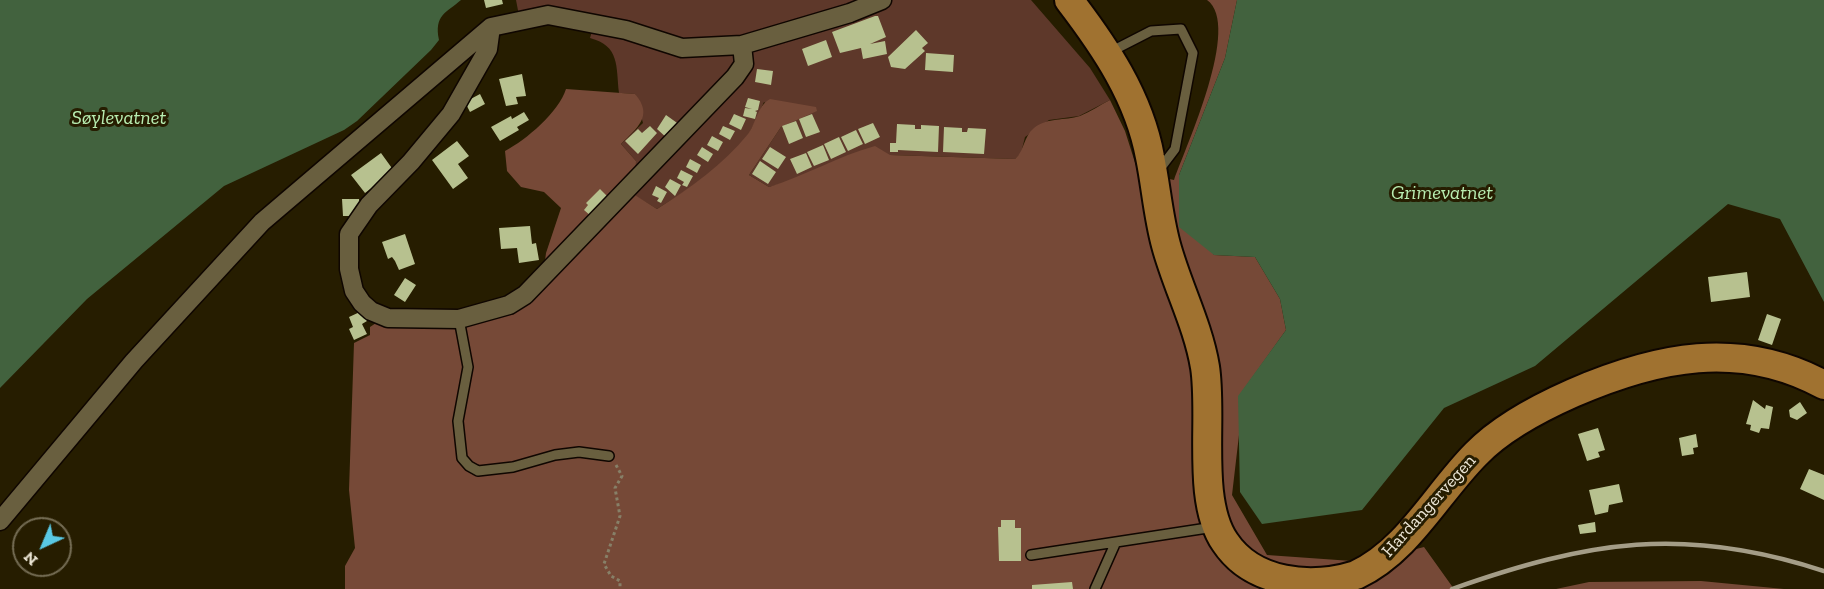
<!DOCTYPE html>
<html>
<head>
<meta charset="utf-8">
<style>
  body { margin:0 }
  #map { position:relative; width:1824px; height:589px; overflow:hidden; background:#261d00; font-family:"Zilla Slab",serif }
  canvas { display:block }
  .north { position:absolute; left:12px; top:517px; width:60px; height:60px; box-sizing:border-box; background:#261d00; border:2px solid #756d55; border-radius:50%; rotate:224deg; font-size:16px; font-weight:700; line-height:24px; text-align:center; color:#ece6d5 }
  .north::after { content:''; display:block; margin:auto; width:21px; height:27px; background:#59c8e4; clip-path:polygon(50% 0,100% 100%,50% 72%,0 100%) }
</style>
</head>
<body>
<div id="map">
<canvas width="1824" height="589"></canvas>
<div class="north">N</div>
</div>
<script>
const ctx = document.querySelector('canvas').getContext('2d');
ctx.lineJoin = 'round';
function fill(path, color) { ctx.fillStyle = color; ctx.fill(path, 'evenodd'); }
function trace(path, color, width, dash) { ctx.strokeStyle = color; ctx.lineWidth = width; ctx.lineCap = dash ? 'butt' : 'round'; ctx.setLineDash(dash || []); ctx.stroke(path); }
function label(font, color, halo, rows, align = 'center') {
  ctx.font = font + ' "Zilla Slab",serif'; ctx.lineWidth = 6; ctx.setLineDash([]); ctx.textBaseline = 'middle'; ctx.strokeStyle = halo; ctx.fillStyle = color; for (const [text, x, y, turn = 0] of rows) {
    ctx.save(); ctx.translate(x, y); ctx.rotate((+turn || 0) * Math.PI / 180); ctx.textAlign = isNaN(turn) ? turn : align; if (halo) ctx.strokeText(text, 0, 0); ctx.fillText(text, 0, 0); ctx.restore();
  }
}
fill(new Path2D(`
  M516,0h515l59,68 20,32 -31,16 -30,4 -24,17 -4,16 -6,6 -125,-4 -121,32 -20,-12 32,-48 8,-4 -25,-21c-5,10 -9,21 -14,30 -21,32 -61,57 -93,77l-23,-14 2,-34 -15,-17 22,-21 -8,-29 -16,-1c-3,-27 1,-47 -29,-55l3,-10 -44,-6 -28,4z`), '#5e382a');
fill(new Path2D(`
  M1207,0h30l-12,58 -46,117 35,80 41,2 25,42 6,31 -47,66v39l-7,60 35,60 99,7 58,-15 30,42h-1109v-23l10,-18 -6,-58 5,-147 16,-8v-8l9,-6 60,8 54,-11 49,-33 4,-32 15,-45 -17,-16 -23,-5 -14,-16 -2,-20c21,-11 54,-39 61,-62l69,5c19,22 2,34 -14,50l15,17 -1,34 22,14c33,-21 66,-44 91,-75 8,-10 9,-28 22,-35l46,8 1,4 -36,16 -32,48 20,12c36,-11 69,-31 106,-41l15,9 125,4c10,-9 8,-22 19,-31 14,-11 30,-7 46,-12 10,-4 20,-11 30,-16l15,31 13,41 36,8c12,-34 68,-155 33,-180z
  M1701,581l83,8h-228l33,-7z`), '#764937');
fill(new Path2D(`
  M0,0h461c-15,13 -27,15 -22,40l-8,10 -74,71 -13,9 -120,56 -137,113 -87,89z
  M1237,0h587v302l-44,-83 -52,-15 -193,162 -91,42 -82,102 -100,14 -22,-32 -2,-96 48,-66 -6,-31 -25,-42 -41,-2 -35,-28v-52l46,-117z`), '#42623e');
fill(new Path2D(`
  M484,0h18l1,4 -17,4z
  M875,16h3l8,21 -16,7 15,-3 2,13 -24,5 -2,-11 -21,5 -8,-21z
  M916,30l12,13 -6,5 3,3 -20,18 -14,-2 -3,-10z
  M826,40l6,17 -24,9 -6,-17z
  M926,53l28,2 -1,17 -28,-2z
  M757,69l16,2 -2,14 -16,-3z
  M522,74l4,22 -10,1 2,7 -12,2 -7,-27z
  M480,94l5,10 -15,8 -5,-10z
  M748,98l12,3 -2,9 -3,1 2,1 -2,7 -12,-3 2,-8 7,1 -7,-2z
  M524,112l5,8 -12,7 2,3 -19,11 -9,-14 20,-11 1,3z
  M734,114l12,5 -5,11 -12,-6z
  M812,114l8,18 -14,5 -7,-18z
  M666,115l14,10 -12,14 -11,-10z
  M796,121l7,17 -14,6 -7,-18z
  M873,123l7,14 -15,7 -7,-15z
  M897,124l18,1v4h6v-4l18,1 -1,26 -40,-2v2h-8v-9h6z
  M650,126l7,7 -19,21 -13,-13 13,-12 4,4z
  M723,126l12,5 -5,9 -11,-6z
  M944,127l18,1v4h5l1,-4 18,1 -2,25 -41,-2z
  M856,130l7,14 -15,7 -7,-14z
  M712,136l11,6 -5,9 -11,-6z
  M839,137l7,15 -15,7 -7,-15z
  M457,141l12,15 -11,8 10,14 -15,11 -21,-29z
  M823,145l6,15 -15,6 -7,-14z
  M702,147l11,7 -5,8 -11,-7z
  M770,147l16,10 -8,12 -16,-10z
  M381,153l13,18 -29,22 -14,-18z
  M806,153l6,14 -15,7 -7,-15z
  M690,159l11,6 -4,8 -11,-6z
  M760,161l16,11 -8,12 -16,-10z
  M681,170l12,6 -6,11 -5,-2 2,-3 -7,-4z
  M670,179l11,6 -6,11 -10,-9z
  M656,186l11,6 -6,11 -4,-2 2,-3 -7,-3z
  M600,189l12,12 -20,16 -8,-7 4,-5 -2,-2z
  M342,199h17l1,10 -7,1v6h-10z
  M530,226l2,18 4,-1 3,17 -20,3 -2,-15 -16,1 -2,-21z
  M405,234l10,30 -16,6 -4,-9 -3,-4 -4,2 -6,-17z
  M1747,272l3,25 -39,5 -3,-25z
  M405,278l11,7 -11,17 -11,-7z
  M362,311l5,10 -5,3 5,10 -13,6 -5,-11 4,-2 -4,-10z
  M1767,314l14,5 -9,26 -14,-5z
  M1753,400l12,9 1,-4 7,2 -4,22 -8,-1 -2,5 -9,-3 1,-5 -5,-1z
  M1800,402l7,11 -10,7 -7,-3 -1,-7z
  M1598,428l7,22 -7,2 2,5 -13,4 -9,-27z
  M1696,434l2,13 -5,1 1,6 -12,2 -3,-18z
  M1809,469l15,6v25l-24,-11z
  M1619,484l4,18 -14,3 -1,7 -13,3 -6,-25z
  M1001,520h14v8h6v33h-22l-1,-34h3z
  M1595,522l1,10 -16,2 -2,-9z
  M1072,582l1,7h-41v-4z`), '#b7c18f');
const lane = new Path2D(`
  M1110,52l41,-21 30,-2 12,24 -18,96 -16,21
  M459,319l9,48 -10,54 4,37 7,8 9,5 35,-4 42,-12 24,-3 30,4
  M1031,555l183,-28
  M1095,589l20,-45`);
const street = new Path2D(`
  M491,27l-3,22 -37,65 -40,48 -42,43 -20,29v35l5,22 8,12 9,8 17,7 71,1 50,-14 16,-10 210,-218 9,-13 -2,-19
  M0,521l134,-160 128,-139 229,-195 57,-12 78,15 56,18 60,-3 108,-32 32,-13`);
const primary = new Path2D(`
  M1069,0c36,47 70,97 81,157 6,29 8,59 16,88 11,41 32,80 39,122 8,51 -9,133 20,175 28,42 86,47 131,33 52,-24 81,-82 120,-121 26,-27 63,-46 97,-61 83,-36 166,-54 251,-8`);
trace(lane, '#0f0600', 12);
trace(street, '#0f0600', 21);
trace(primary, '#0f0600', 32);
trace(new Path2D(`
  M616,465l6,11 -7,12 5,28 -16,48 7,12 9,5v8`), '#878068', 3, [3, 3]);
trace(lane, '#695f3f', 9);
trace(street, '#695f3f', 18);
trace(primary, '#a07230', 28);
trace(new Path2D(`
  M1452,589c136,-48 232,-64 372,-18`), '#a49d87', 4.5);
label('18px', '#ece6d5', '#261d00', [
  ["Hardangervegen",1429,506,-48]
]);
label('italic 20px', '#b9efb2', '#261d00', [
  ["Søylevatnet",119,118],
  ["Grimevatnet",1442,193]
]);
</script>
</body>
</html>
